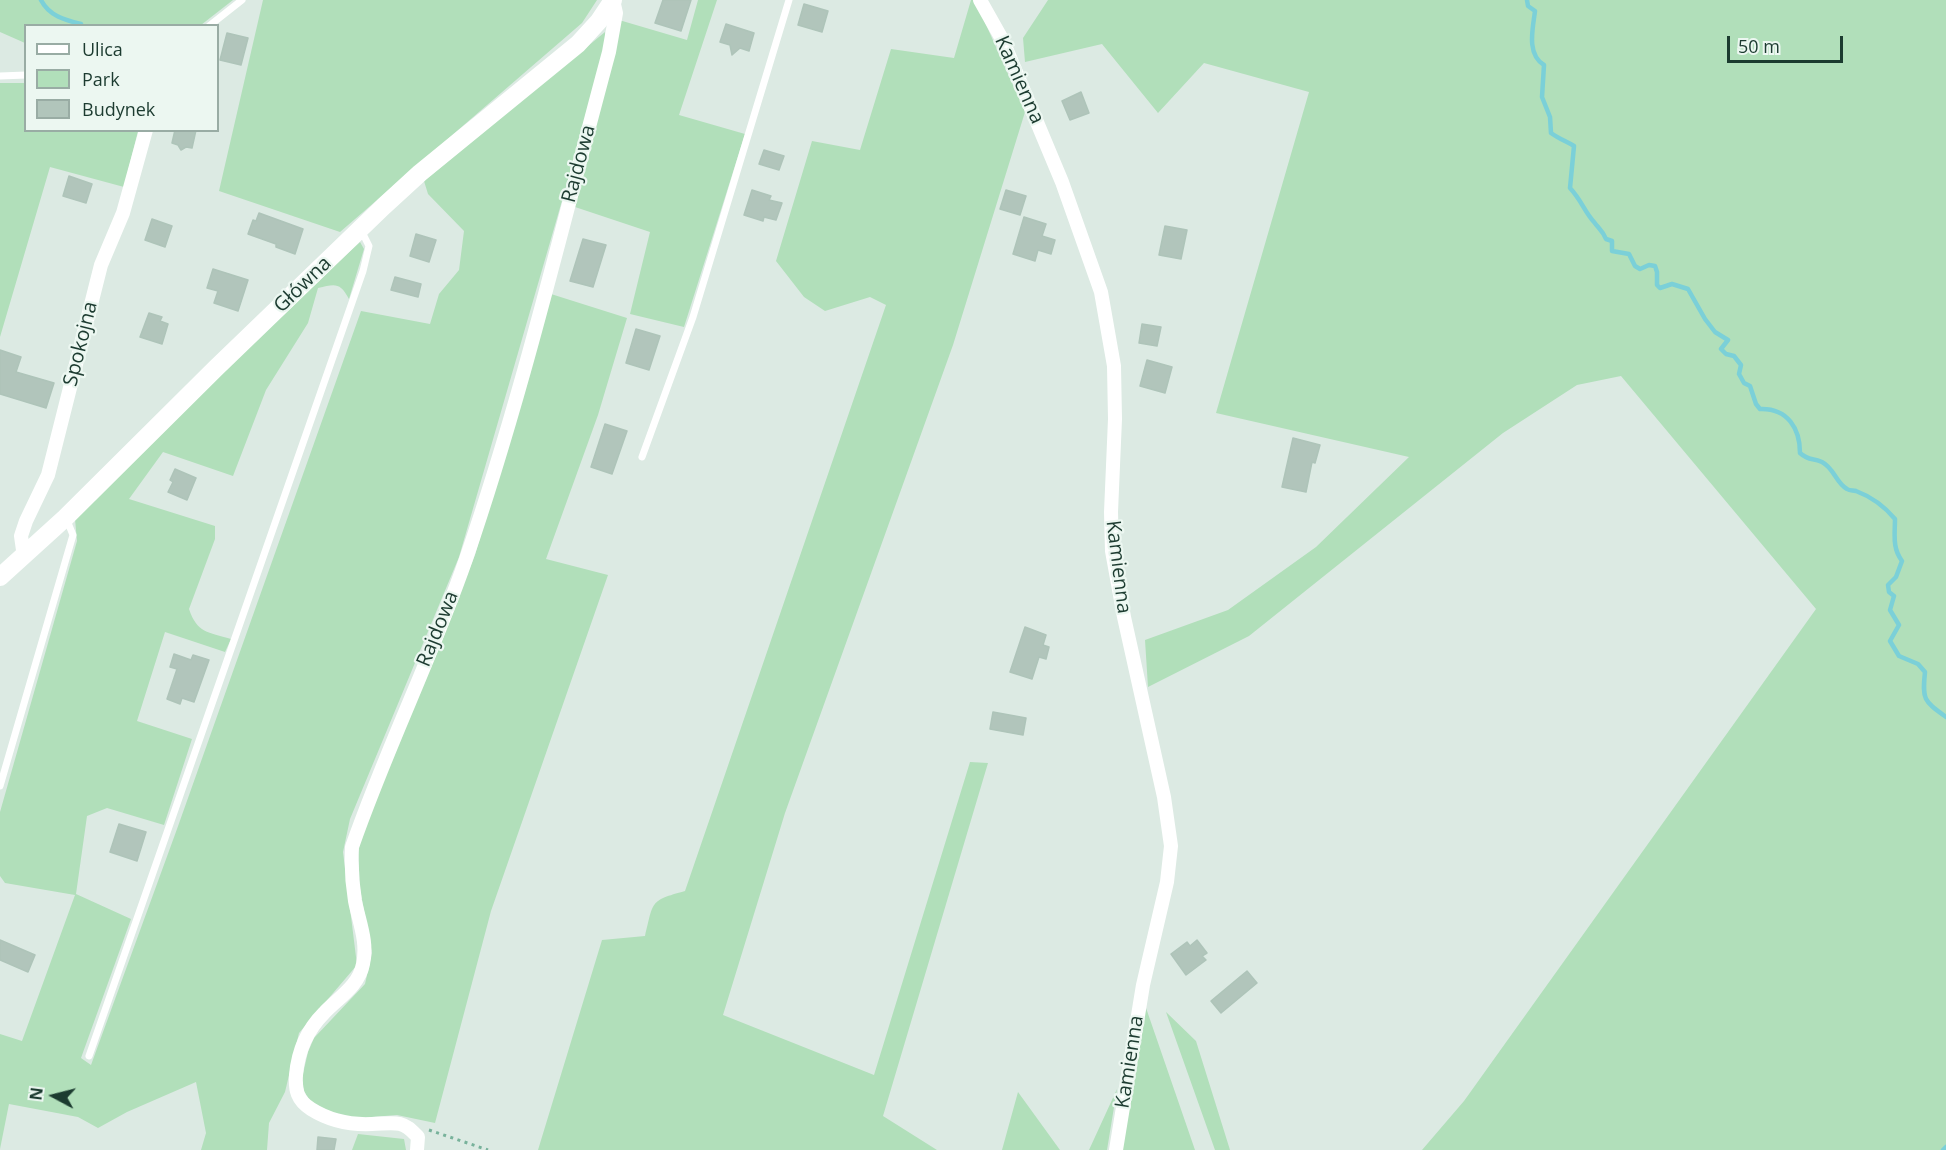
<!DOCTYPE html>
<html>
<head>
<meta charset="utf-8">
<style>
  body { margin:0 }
  #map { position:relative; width:1946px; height:1150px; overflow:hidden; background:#dceae3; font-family:"Open Sans",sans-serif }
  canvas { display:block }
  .legend { position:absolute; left:24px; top:24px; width:195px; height:108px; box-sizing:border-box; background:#ecf7f1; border:2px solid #99aca4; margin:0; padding:8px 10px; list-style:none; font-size:18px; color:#1c3b30 }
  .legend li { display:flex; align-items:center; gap:12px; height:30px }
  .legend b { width:30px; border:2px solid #99aca4 }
  .north { position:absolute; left:24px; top:1066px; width:60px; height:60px; -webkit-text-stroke:4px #ecf7f1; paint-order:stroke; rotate:277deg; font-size:16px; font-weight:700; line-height:24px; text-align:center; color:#1c3b30 }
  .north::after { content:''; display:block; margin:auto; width:21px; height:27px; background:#1c3b30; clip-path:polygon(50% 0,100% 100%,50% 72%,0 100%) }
  .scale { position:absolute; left:1727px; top:36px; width:116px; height:27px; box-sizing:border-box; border:3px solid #1c3b30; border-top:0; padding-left:8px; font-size:18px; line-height:21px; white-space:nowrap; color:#1c3b30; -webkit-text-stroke:4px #ecf7f1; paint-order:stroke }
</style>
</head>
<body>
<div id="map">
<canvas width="1946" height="1150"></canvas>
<ul class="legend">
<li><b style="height:8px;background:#fff"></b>Ulica</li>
<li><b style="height:16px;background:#b1dfba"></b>Park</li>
<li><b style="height:16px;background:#b1c5bb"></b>Budynek</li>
</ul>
<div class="north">N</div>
<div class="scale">50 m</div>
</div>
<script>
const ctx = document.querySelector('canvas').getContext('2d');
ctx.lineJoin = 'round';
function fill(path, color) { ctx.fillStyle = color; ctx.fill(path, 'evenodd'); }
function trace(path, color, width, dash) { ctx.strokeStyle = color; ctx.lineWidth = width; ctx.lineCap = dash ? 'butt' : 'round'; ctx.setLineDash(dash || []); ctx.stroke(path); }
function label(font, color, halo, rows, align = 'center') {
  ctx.font = font + ' "Open Sans",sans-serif'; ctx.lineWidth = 4.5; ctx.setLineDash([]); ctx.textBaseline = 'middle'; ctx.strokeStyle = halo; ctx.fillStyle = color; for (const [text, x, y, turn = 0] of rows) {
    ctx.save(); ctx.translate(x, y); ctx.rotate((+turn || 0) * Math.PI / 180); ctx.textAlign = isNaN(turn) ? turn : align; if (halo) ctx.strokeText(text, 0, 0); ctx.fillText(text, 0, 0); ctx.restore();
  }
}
fill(new Path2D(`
  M0,0h233l-32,25 -175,1 -1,17 -25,-11z
  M263,0h334l-15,23 -242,209 -121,-41z
  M698,0h19l-38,115 66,19 -61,193 -54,-13 20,-82 -75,-25 39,-152 5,-35 68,20z
  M971,0h4l50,112 -72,233 -168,468 -62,202 151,60 96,-313 18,1 -105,353 54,34h-399l64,-210 43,-4c9,-35 4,-35 40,-45l201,-586 -16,-8 -45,14 -21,-14 -28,-36 36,-120 48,9 31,-101 63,9z
  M1048,0h898v1150h-524l42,-49 352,-492 -195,-233 -44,9 -74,48 -254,203 -101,51 -3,-47 83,-30 88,-63 93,-90 -193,-44 93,-321 -105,-29 -46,50 -56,-69 -77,18 -2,-24z
  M605,32v20l-146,505 -109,262 -7,33 14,113 -58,68 -14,59 -16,31 -2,27h-66l5,-17 -10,-51 -69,30 -29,16 -20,-11 -69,-13 -9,45v-115l22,7 53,-146 -70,-12 -5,-7v-64l77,-271 -2,-22 180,-180 105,-97 4,7 -15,50c-9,-17 -14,-15 -31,-11l-10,35 -42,67 -33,86 -70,-24 -34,47 86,27v13l-26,70c8,24 19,23 42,30l-6,13 -60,-20 -28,89 55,18 -28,86 -57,-17 -20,8 -11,78 55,25 -50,139 10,7 86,-236 184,-518 69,13 9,-30 20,-24 5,-39 -36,-37 -4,-13z
  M0,83h25l1,47 112,1 -14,56 -74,-20 -50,170z
  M551,294l76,24 -29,97 -52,144 62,16 -117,336 -56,212 -38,-8 -38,3 -25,-3 -21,-9 -9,-15 -2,-13 6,-26 6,-14 51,-54 7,-31 -12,-64 -2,-38 7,-27 110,-269z
  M1145,1005l50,145h-73z
  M1166,1012l30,29 34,109h-15z
  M1117,1089l-10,61h-18z
  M1018,1092l42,58h-58z
  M358,1134l46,5 2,11h-54z`), '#b1dfba');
trace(new Path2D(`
  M41,0c8,16 24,20 40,24
  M1527,0l1,6 7,5c-2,17 -9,43 9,54l-2,32 8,20 1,16c8,6 15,8 23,13l-4,42c12,13 14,23 24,34 5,7 9,9 12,17l6,2v10l17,3 6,12 5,3 9,-4 6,1 2,6v13l3,3 12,-4 16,5 17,30 10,13 13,8 -7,9 5,5 8,2 7,9 -2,9 5,9 6,3 6,18 4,5c28,-1 40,20 40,44 10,9 12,4 22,9 12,6 14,21 25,27 3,2 6,1 9,2 16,6 29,16 39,28 0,15 -3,29 7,42l-6,16 -8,8 1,7 5,4 -4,14 9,15 -9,16 9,15 19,8 7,8c-3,28 -1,29 21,45
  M1943,1150l3,-3`), '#7bd0d8', 4.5);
const building = new Path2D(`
  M663,0h28l-10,31 -26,-8z
  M804,4l24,7 -6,21 -24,-7z
  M726,24l28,9 -5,18 -9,-3 -8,7 -2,-10 -10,-3z
  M227,33l21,5 -7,27 -21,-5z
  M1081,92l8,21 -19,7 -8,-19z
  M175,130h21l-4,18 -6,-1 -5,3 -3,-5 -6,-2z
  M764,150l20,6 -5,14 -20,-6z
  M69,176l23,8 -6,19 -23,-7z
  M752,190l19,6 -2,4 13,3 -6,17 -12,-3 -1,4 -19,-6z
  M1006,190l20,6 -6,19 -20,-6z
  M259,213l44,16 -8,25 -19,-7v-3l-28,-10 5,-14 3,1z
  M1024,217l22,7 -4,12 13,4 -4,14 -13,-4 -3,11 -22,-7z
  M152,219l20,7 -7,21 -20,-7z
  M1165,226l22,4 -6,29 -22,-4z
  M416,234l20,6 -7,22 -19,-6z
  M583,239l23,6 -13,42 -23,-6z
  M213,269l35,11 -10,31 -24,-8 4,-12 -11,-3z
  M395,277l26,7 -3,13 -27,-7z
  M149,313l13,4 -2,4 8,3 -6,20 -22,-7z
  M1142,324l19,3 -4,19 -18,-3z
  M636,329l24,7 -11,34 -23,-7z
  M0,350l21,7 -5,15 38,11 -8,25 -46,-14z
  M1147,360l25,7 -7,26 -25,-7z
  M605,424l22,7 -15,43 -21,-7z
  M1293,438l27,7 -5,18 -3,-1 -6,30 -24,-5z
  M175,469l21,9 -9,22 -19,-8 5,-10 -3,-2z
  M1025,627l21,8 -3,10 6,2 -3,12 -7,-2 -7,22 -22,-7z
  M174,654l17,6 2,-5 16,5 -15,42 -12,-4 -2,6 -13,-5 10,-30 -7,-2z
  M993,712l33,6 -3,17 -33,-6z
  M119,824l27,8 -9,29 -27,-9z
  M0,940l35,15 -7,17 -28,-12z
  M1197,940l10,13 -5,3 4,4 -20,15 -15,-21 16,-12 3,4z
  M1247,971l10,12 -36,30 -10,-12z
  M318,1137l18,2 -2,11h-17z`);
fill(building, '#b1c5bb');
trace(building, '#aec4b9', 1.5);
trace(new Path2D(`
  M429,1130l59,20`), '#78b29b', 3, [3, 4.5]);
trace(new Path2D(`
  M209,26l33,-26
  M0,76l26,-1
  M642,457l51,-140 96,-317
  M0,786l73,-251 -7,-17
  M89,1056l274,-785 6,-25 -8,-16`), '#fff', 7);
trace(new Path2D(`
  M980,0l23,41 59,141 39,110 13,74 1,53 -4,93 1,39 12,66 40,180 7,49 -4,36 -24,103 -27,165
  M24,557l-3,-21 5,-15 22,-46 53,-210 22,-52 23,-83
  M417,1150l1,-13c-6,-6 -10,-11 -18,-13 -8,-2 -19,0 -28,0 -21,1 -42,-3 -61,-15 -14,-9 -16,-19 -15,-34 2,-23 11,-45 28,-62 14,-15 35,-27 39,-49 5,-22 -4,-42 -8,-63 -3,-18 -4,-36 -3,-54 34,-98 80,-190 114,-288 57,-166 97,-337 143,-507l7,-39 -3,-13`), '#fff', 14);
trace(new Path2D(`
  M0,577l65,-59 151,-150 168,-162 36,-33 158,-129 21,-23 14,-21`), '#fff', 18);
label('20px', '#1c3b30', '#ecf7f1', [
  ["Kamienna",1019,80,66],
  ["Rajdowa",579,164,-75],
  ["Główna",303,285,-44],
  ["Spokojna",81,344,-76],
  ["Kamienna",1118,567,83],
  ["Rajdowa",438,629,-68],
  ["Kamienna",1130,1062,-81]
]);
</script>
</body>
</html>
